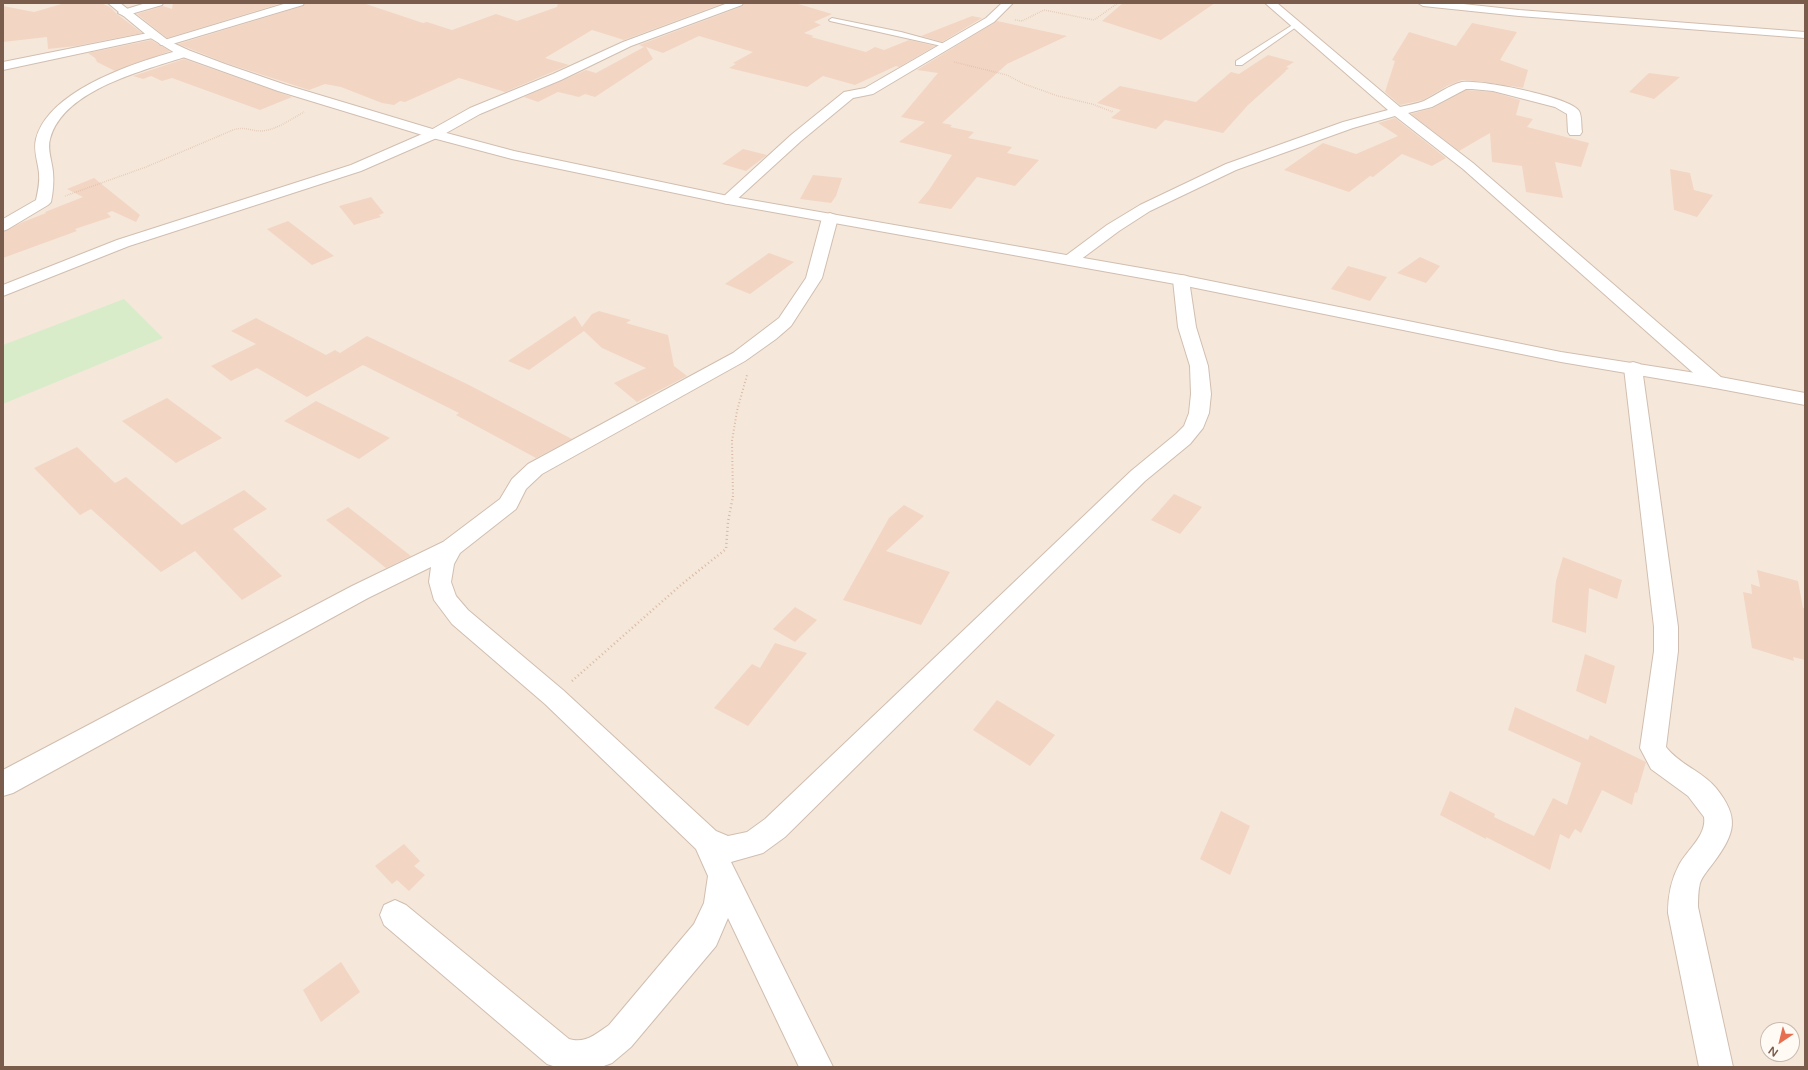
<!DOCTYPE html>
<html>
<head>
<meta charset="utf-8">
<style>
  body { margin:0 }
  #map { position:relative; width:1808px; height:1070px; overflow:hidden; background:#fdf6ec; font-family:"Varela Round",sans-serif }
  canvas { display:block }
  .frame { position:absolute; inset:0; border:4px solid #7a5c4d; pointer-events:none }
  .north { position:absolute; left:1760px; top:1022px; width:40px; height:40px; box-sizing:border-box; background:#fffaf3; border:1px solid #cabbb1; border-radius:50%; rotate:215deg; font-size:11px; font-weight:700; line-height:16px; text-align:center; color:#7a5c4d }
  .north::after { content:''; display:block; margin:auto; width:14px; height:18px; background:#e76f51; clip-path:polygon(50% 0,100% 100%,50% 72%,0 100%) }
</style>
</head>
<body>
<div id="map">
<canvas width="1808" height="1070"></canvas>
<div class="frame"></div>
<div class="north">N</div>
</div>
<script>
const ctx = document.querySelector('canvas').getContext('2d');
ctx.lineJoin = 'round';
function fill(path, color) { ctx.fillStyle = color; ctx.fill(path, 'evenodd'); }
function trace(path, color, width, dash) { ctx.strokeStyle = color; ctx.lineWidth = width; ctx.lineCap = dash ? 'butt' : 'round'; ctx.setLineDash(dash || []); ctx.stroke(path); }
fill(new Path2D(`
  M3,3h1802v1064h-1802zM1768,1030h24v24h-24z`), '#f5e8da');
fill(new Path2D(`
  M124,299l39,39 -160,66v-59z`), '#d8ecc9');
fill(new Path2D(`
  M65,3l16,1 20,-1 9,4 7,7 25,19 -66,13 -28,3 -1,-12 -44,5v-36l31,6z
  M173,3h109l-115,35 -30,-24 26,-8 9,3z
  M305,3h58l60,20 4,-1 25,8 44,-16 21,7 40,-14 1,-4h166l-100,37 -32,-10 -47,28 24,7 -64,27 -46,-14 -54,24 -5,-1 -6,4 -12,-2 -41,-16 -16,-3 -16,6 -83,-27 -48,-19 125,-38z
  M744,3h51l37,11 -18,8 7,3 -17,8 10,3 -3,1 55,15 9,-5 9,3 25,-10 26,6 -36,21 -3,-1 -41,19 -32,-9 -16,11 -78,-19 7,-4 -3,-1 20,-11 -54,-16 -36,17 -17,-6 7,12 -58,38 -10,-3 -6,3 -21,-5 -20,10 -14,-5 62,-27 10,3 48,-26 -5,-2 104,-39z
  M1123,3h92l-54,37 -59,-19z
  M972,16l10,2 -40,24 -21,-6z
  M997,21l70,15 -60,28 -65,59 10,2 -2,2 24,5 -6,6 44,9 -5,6 32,7 -24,26 -38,-9 -26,32 -33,-6 11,-13 23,-35 -53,-13 26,-20 -24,-5 37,-44 -21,-3z
  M1472,23l45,9 -17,28 28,10 -5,18 -37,-6 -24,-2 -15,6 -24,14 -23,5 -15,-13 10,-31 -3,-1 17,-28 47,14z
  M151,40l19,11 -55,20 -18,-9 -2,-4 -7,-5z
  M1268,55l26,7 -8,5 3,1 -4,3h1l-38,34 -25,28 -58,-13 -9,9 -45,-11 10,-8 -24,-7 23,-17 76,16 35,-30 8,2z
  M184,59l94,33 14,5 -32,13 -88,-32 -10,3 -11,-5 -8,3 -10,-3z
  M1649,73l31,4 -26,22 -25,-7z
  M1466,90l27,2 27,8 -4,15 17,4 -6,8 62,16 -8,24 -26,-5 8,36 -37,-6 -4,-26 -30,-4 -2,-29 -31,18 -48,-37 22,-6z
  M1395,118l51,40 -14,8 -30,-12 -29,23 -3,-1 -21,16 -65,-22 39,-27 33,11 42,-18 -20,-13z
  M743,149l24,6 -21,16 -24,-7z
  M1670,169l20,4 4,17 19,5 -16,22 -23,-7z
  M813,175l29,3 -6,18 -5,7 -31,-4z
  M94,178l46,37 -4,7 -24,-11 -5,2 4,4 -36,12 2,2 -74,27v-26l20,-10 23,-9 -1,-1 38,-15 -16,-8z
  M371,197l13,16 -5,2 2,2 -27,8 -15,-19z
  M288,221l8,6 38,29 -22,9 -45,-36z
  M769,253l25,9 -44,32 -25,-10z
  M1420,257l20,9 -14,17 -29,-10z
  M1348,266l39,11 -17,24 -39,-12z
  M599,311l32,9 -5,3 42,12 6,31 13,10 -50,26 -23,-19 32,-15 -44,-20 -18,-17 -55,39 -21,-9 67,-45 7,11 10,-13z
  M256,318l70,37 9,-5 5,3 27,-17 102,49 103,54 -36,19 -80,-43 3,-2 -96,-48 -56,32 -50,-29 -26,13 -20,-15 45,-22 -25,-13z
  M167,398l55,40 -46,25 -54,-42z
  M316,401l74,37 -31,21 -75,-38z
  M77,447l38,36 11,-6 56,48 62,-35 23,19 -34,20 49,47 -40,24 -47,-49 -34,21 -70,-63 -11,6 -46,-47z
  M1174,494l28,13 -22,27 -29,-14z
  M904,505l20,11 -38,35 64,21 -29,53 -78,-25 46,-82z
  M348,507l63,49 -25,12 -60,-48z
  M1563,557l59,23 -5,19 -28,-11 -3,45 -34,-11 4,-41z
  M1757,570l41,11 5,27h2v52l-12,-3 1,4 -42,-13 -9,-56 9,2 -1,-10 9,3z
  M795,607l22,13 -22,22 -22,-13z
  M775,643l32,10 -59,73 -34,-18 38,-44 8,4z
  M1585,654l30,12 -9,38 -30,-13z
  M997,700l58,35 -25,31 -57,-36z
  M1515,707l73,33 2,-5 56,27 -9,31 -2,-1 -3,13 -30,-15 -21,43 -6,-4 -6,10 -9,-5 -10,36 -64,-33v2l-46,-24 10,-24 45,23 -1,3 40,19 19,-38 14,7 14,-42 -73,-33z
  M1221,811l29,15 -20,49 -30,-16z
  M404,844l16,17 -6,5 11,9 -16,16 -12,-11 -5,4 -17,-18z
  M341,962l19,30 -39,30 -18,-32z`), '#f3d5c3');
const service = new Path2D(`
  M832,18l69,14 48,13 -3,2 -116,-26 -1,-1z
  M1294,24l5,1 -57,40h-6v-4z`);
const minor = new Path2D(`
  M146,3h17l-1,2 -38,11 -6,-3 2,-2z
  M287,3h17l-1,2 -134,40h-8l-2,-2 2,-2z
  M728,3h15l-1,2 -111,41 -70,34 -81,34 -41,23 -78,34 -232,75 -126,50v-11l114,-45 234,-75 78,-34 41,-23 83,-34 70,-32z
  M1002,3h11l-19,19 -121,72 -20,4 -52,43 -68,62 -5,1 -5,-1 -2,-3 2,-3 68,-62 53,-43 21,-4 121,-70z
  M1265,3h12l123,104c8,-2 16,-3 24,-6 12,-6 25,-16 38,-19 17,-3 109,15 117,29 3,5 2,15 3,21l-2,3h-10l-2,-3 -1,-18 -12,-7 -62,-16 -21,-2h-6l-34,18 -24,6 65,50 249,215 2,4 -2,4 -7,2 -7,-2 -245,-217 -68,-53 -42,12 -117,42 -86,41 -31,20 -43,32 -6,2 -6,-2 -2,-3 2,-3 43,-32 33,-20 86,-41 117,-42 45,-12z
  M1418,3h36l65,7 286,22v6l-286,-22 -96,-10z
  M153,32l4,1 2,2 -2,2 -154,33v-8z
  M184,49l4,1 2,3 -2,3c-42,14 -125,33 -138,83 -3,10 2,22 3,33 1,10 0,20 -2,30l-3,3 -40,24 -5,2v-12l33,-19c2,-9 4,-18 3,-27 -1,-11 -6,-23 -3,-34 13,-50 103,-78 148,-90z
  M830,213l5,2 3,3 -16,60 -31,48 -15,13 -31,22 -203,113 -16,15 -10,20 -56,44 -6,11 -3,18 5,14 12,14 95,80 153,141 12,5 19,-4 18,-13 366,-348 45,-37 8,-8 5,-13 2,-19 -1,-28 -12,-39 -5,-47 2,-4 6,-1 6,1 2,4 7,47 12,39 3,28 -2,19 -6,15 -13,16 -45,37 -360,356 -22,16 -32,9 102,205h-34l-71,-149 -12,28 -85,101 -19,16 -11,4h-45l-9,-3 -163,-139 -4,-10 4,-10 11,-5 11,5 163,134c16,5 27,-5 40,-14l85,-101 10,-21 4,-27 -12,-27 -151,-145 -93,-80 -18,-24 -5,-18 2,-15 -63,31 -355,195 -10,3v-26l349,-184 91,-44 57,-43 12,-20 16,-15 205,-111 46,-35 27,-40 16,-60 3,-3z
  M1633,362l7,2 2,4 36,259v24l-12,96c14,18 36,24 50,41 24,30 19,45 -2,74 -5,7 -11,13 -14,21 -2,8 -2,16 -2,24l35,160h-34l-31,-154c0,-17 3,-33 11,-48 8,-15 28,-30 25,-48l-16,-21 -37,-27 -11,-21 14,-97v-24l-30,-259 2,-4z`);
const tertiary = new Path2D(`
  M108,3h12l49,38 19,9 37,14 61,21 153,46 75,20 214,45 453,79 380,77 154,24 90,17v12l-90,-17 -154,-26 -380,-77 -453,-81 -216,-45 -83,-22 -151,-46 -98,-35 -31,-19z`);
trace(service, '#d1beb0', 2);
trace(minor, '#d1beb0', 2);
trace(tertiary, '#d1beb0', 2);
trace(new Path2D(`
  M3,4l2,-1
  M1015,20l7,1 22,-11 50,10 24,-17
  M954,62l53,13 17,9 34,12 34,8 21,8
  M65,196l81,-29 87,-37c12,-4 17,1 28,1 16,-1 30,-12 43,-19`), '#d9b8a5', 1.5, [0.5, 1.5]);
trace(new Path2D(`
  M733,497l-1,-56 5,-30 10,-36`), '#d9b8a5', 2, [1, 2.5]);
trace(new Path2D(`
  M572,681l110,-97 44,-35 2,-27 5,-26`), '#d9b8a5', 2.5, [1, 3]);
fill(service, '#fff');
fill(minor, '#fff');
fill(tertiary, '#fff');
</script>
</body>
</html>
